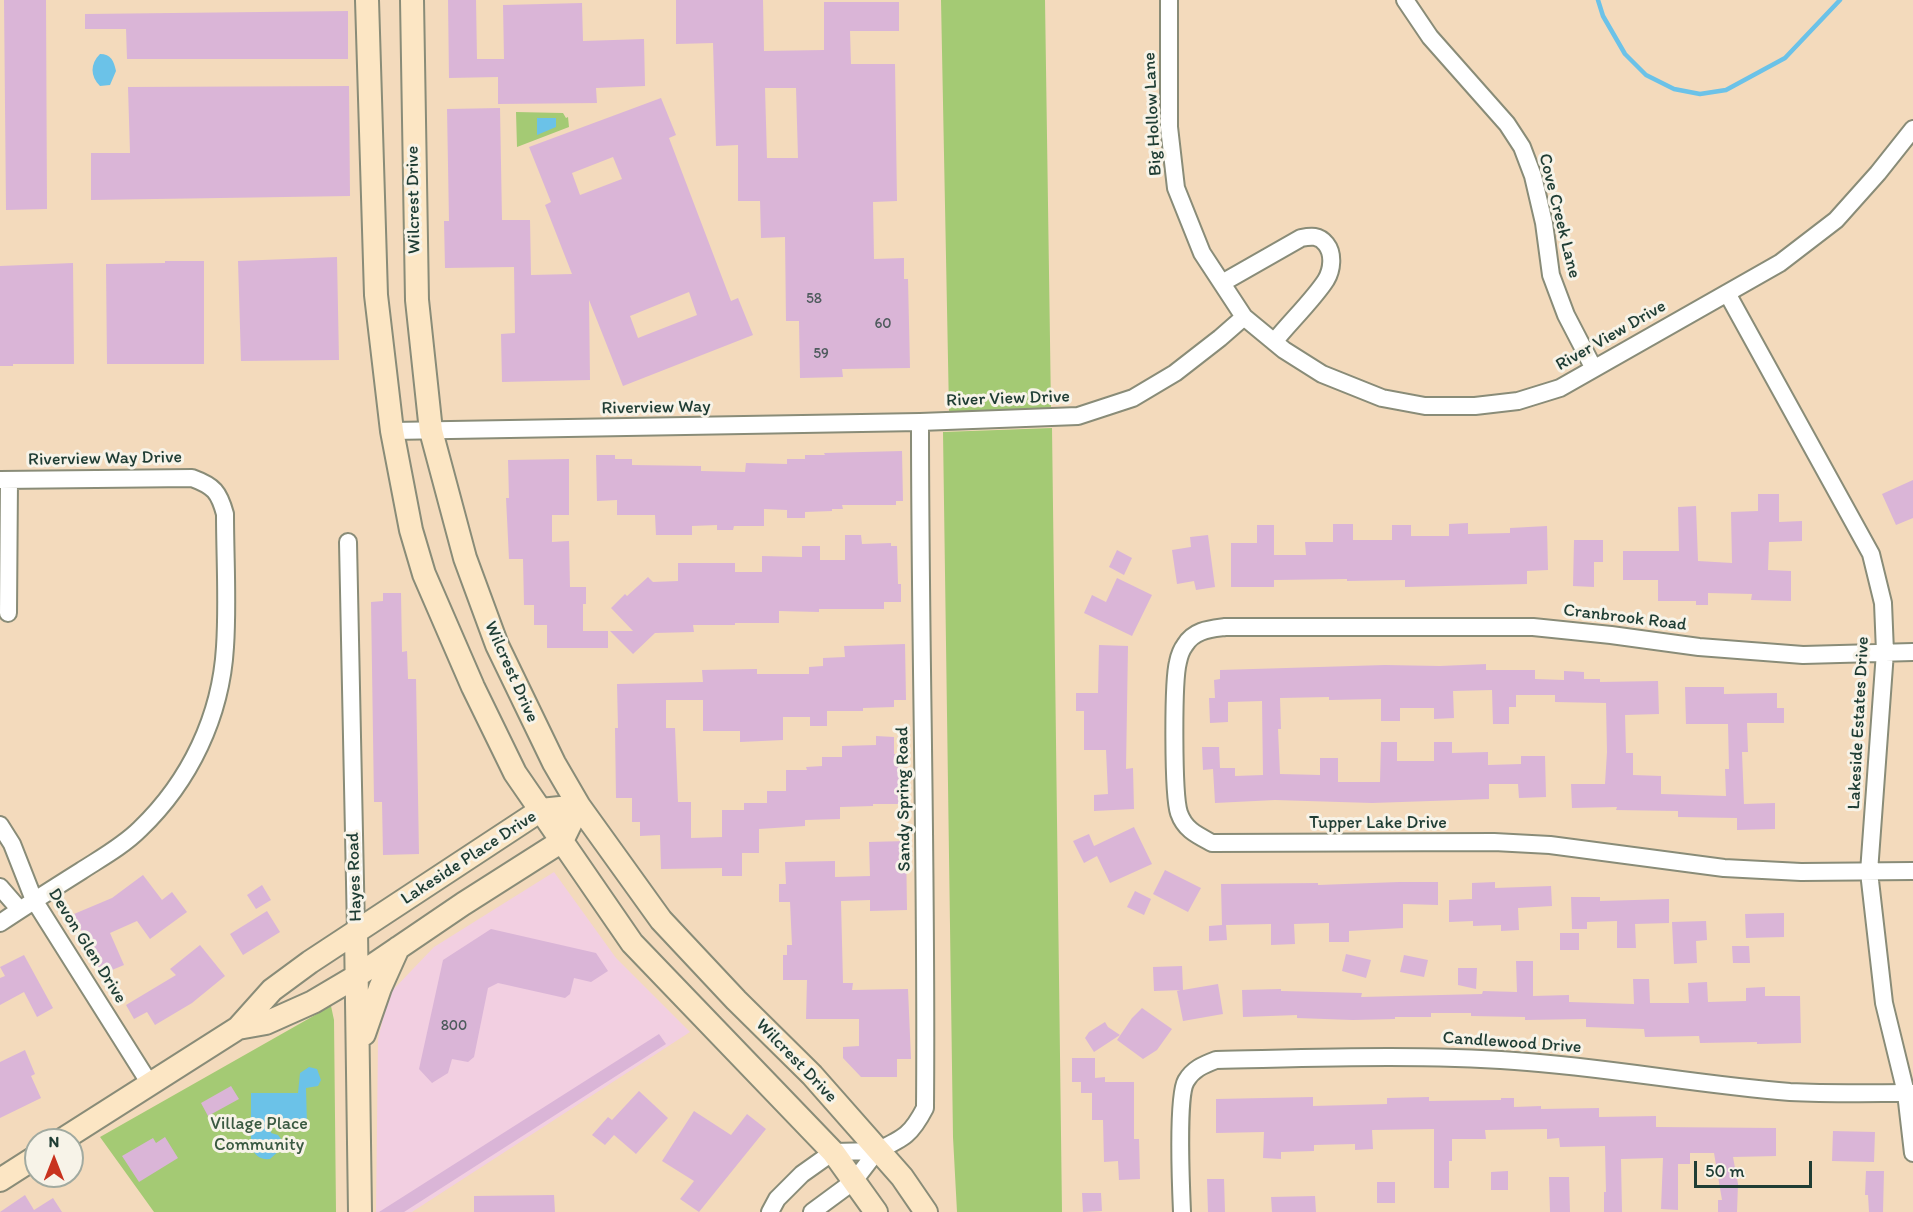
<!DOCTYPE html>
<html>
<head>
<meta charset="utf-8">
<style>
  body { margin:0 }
  #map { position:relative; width:1913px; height:1212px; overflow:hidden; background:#f3dabc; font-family:Itim,sans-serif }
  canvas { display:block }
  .north { position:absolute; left:24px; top:1128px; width:60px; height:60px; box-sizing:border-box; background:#f7f3e8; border:2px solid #a1aaa0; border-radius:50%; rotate:0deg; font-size:16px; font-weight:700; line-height:24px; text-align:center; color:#1f3d34 }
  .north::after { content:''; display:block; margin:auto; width:21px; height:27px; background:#c8321e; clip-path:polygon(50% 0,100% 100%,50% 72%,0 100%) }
  .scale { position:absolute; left:1694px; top:1161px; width:118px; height:27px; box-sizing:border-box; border:3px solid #1f3d34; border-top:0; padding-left:8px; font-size:18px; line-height:21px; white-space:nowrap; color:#1f3d34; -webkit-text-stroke:4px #f7f3e8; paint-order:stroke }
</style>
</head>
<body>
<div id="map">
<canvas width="1913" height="1212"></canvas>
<div class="north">N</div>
<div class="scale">50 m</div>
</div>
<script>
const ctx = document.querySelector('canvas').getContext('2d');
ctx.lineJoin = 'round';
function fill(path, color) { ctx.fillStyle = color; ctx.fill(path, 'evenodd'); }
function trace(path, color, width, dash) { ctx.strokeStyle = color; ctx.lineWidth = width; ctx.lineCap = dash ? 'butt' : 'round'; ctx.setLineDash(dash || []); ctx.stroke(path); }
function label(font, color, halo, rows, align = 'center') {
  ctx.font = font + ' Itim,sans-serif'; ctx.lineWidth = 6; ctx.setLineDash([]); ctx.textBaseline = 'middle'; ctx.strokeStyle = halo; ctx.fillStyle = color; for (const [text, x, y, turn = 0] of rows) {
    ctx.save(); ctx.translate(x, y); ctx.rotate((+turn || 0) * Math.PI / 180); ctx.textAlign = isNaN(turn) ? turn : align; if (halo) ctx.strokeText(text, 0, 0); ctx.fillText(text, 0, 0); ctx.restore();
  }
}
fill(new Path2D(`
  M554,872l62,86 74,74 -278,180h-36l2,-173 11,-45 45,-47z`), '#f2cfe1');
fill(new Path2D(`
  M941,0h104l6,409 -30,2h-72z
  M516,112l47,1 3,5 2,-1 1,10 -52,20z
  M1052,428l10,784h-105l-4,-75 -10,-705z
  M331,1006l3,14 2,192h-182l-54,-75z`), '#a4ca74');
fill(new Path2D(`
  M100,54c11,0 14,7 16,17l-6,14 -10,1c-10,-10 -10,-22 0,-32z
  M537,118h19v9l-19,8z
  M309,1067l8,2 4,11 -3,6 -12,2 1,37 -35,1 -1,7 7,2 3,4v10l-11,10c-10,1 -16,-4 -19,-13v-53h47l2,-20z`), '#6bc2e8');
trace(new Path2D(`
  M1598,0l5,16 22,38 21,21 28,14 26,5 26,-4 59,-32 55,-58`), '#6bc2e8', 4.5);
fill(new Path2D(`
  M4,0h42l1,209 -41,1z
  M448,0h28l1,59h27l-1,-54 79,-2 1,38 61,-2 1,47 -49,2 1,15 -99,1v-27l-49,1z
  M676,0h87l1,51 60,-1v-48h75v29h-49l1,33h44l2,137 -24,1 1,57 30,-1v21h4l2,89 -68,1 1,8 -43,1 -1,-57h-13l-1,-84 -24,1 -1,-37h-22v-56l-22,1 -3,-103 -37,1zM765,88h31l2,70h-31z
  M348,11v48h-221l-1,-30h-41v-15z
  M349,86l1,110 -259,4v-47h39l-2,-66z
  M661,98l15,37 -7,3 62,163 7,-3 15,37 -130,51 -34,-86 1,80 -88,2 -1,-48 14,-1 -1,-66 -69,1 -1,-47h5l-2,-112 53,-1 2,112h28l1,55 41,-1 -27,-69 6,-3 -22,-55zM613,157l9,22 -42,16 -8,-22zM689,292l8,23 -59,23 -8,-22z
  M337,257l2,103 -98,1 -3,-100z
  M165,261h39v103h-97l-1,-100 59,-1z
  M73,263l1,101h-61v2h-13v-100z
  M902,451l1,50h-7v4h-54l1,4h-11v2l-27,1v6h-18v-8l-23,-1v17h-30l-1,4h-16v-5l-25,1v9h-36l-1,-20h-38v-15l-20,1 -1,-46h19v4h17v6l69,1v5l44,1 1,-9 41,1v-5h18v-4h20l-1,-2z
  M569,459v56h-17v27l17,-1 1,46h16v17h-3v27h25v17h-61v-23h-13v-20h-10l-1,-46h-14l-3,-61h3l-1,-38z
  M1913,480v38l-17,7 -14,-31z
  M1758,494h21v28l23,-1v20l-33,1 -1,28 23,1v30l-40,-1 1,-6 -44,-1v12h-12v-4h-38v-21h-35v-29h56l-1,-44 18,-1 2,55 34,2 -1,-51 27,-1z
  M1468,523v11l42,-1v-5l37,-2 1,44 -21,1v13l-122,3v-7l-58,1v-2l-73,1v7h-43v-44h26v-18h17v30h32l-1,-13h28v-18h20v16h39v-15h19v11h38v-12z
  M845,535h16l1,9 29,-1v3h6l1,38h3v18h-17v7h-65v3l-40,-1v12h-44v2h-42l1,7 -39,1 -22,21 -23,-23h23l-22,-23 14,-14 2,2 21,-19 5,5 25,-1v-18h57v9h27v-16l40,1v-11h18v14h25z
  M1208,535l7,52 -19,3 -2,-9 -17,3 -5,-34 19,-3 -1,-10z
  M1574,540h29v22h-9v25l-21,-1z
  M1117,550l15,8 -8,17 -15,-8z
  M1117,578l35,17 -20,41 -48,-23 8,-18 14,7z
  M383,593h18l1,59 5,-1 1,28h8l3,175 -36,1 -1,-53h-8l-3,-200 12,-1z
  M905,644l1,56h-12v7l-31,1v3h-36v15h-17v-9h-27v23l-43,2v-11h-37v-31h-37v28h9l3,74h13v36l31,-1v-27h22v-7h23v-12h19v-21h21l-1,-3 16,-1v-9h20v-11l34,-1v-9l18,1v17h9l-1,50h-29v2l-33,1v12l-35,1v6l-46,3v24h-17v23h-20v-8l-61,1 -1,-34 -20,1v-14h-8v-24h-16l-1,-70h3l-1,-44 86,-2 -1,-12 55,-1v5h52v-7l14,-1v-8l22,-1 -1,-11z
  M1099,645l29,1 -2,123 7,-1 1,41 -40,2v-16l14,-1 -2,-44h-22v-39h-8v-18h22z
  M1486,664v6h49v9l29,1v-9l20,1v7h16v3l58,-1 1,33 -34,1 1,38h7v22l28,1v18l65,2 -1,-27h4l-1,-45h-42l-1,-37h39v7l53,-1v15h7v15h-37l1,29h-6l2,52 31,-1v26l-38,1v-12l-59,-1v-6l-62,-1 1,-3 -45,1 -1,-24h34l2,-32 -1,-49 -51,-1v-7h-39v12h-7v17h-16l-1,-34 -39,1 1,27 -20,1v-11h-34v13h-19v-22l-52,1v-3l-49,1 1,31h-3l2,45 40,1v-17h18v24h42l1,-40h16v19h37v-19h18v11l36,-1v13l33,-1v-8h24l1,41 -27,1 -1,-14h-29v15l-117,4 -97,-3 -60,3 -2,-34 -10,1 -1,-23h17l1,21h15v8l28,-1 -1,-74 -34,1v20l-18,1 -1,-25h6l-1,-18 6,-1v-9l165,-5 55,1z
  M1134,827l18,37 -42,19 -13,-27 -13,7 -11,-22 16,-7 5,12z
  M906,841l1,69 -37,1v-11l-29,1 2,82h10l-1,7 56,-1 3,70h-14v18h-36l-18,-19v-11l16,-1v-27h-53l1,-39h-24v-25h4v-10h5l-2,-43h-11v-18h7l-1,-22 50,-1v16l35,-1 -1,-34z
  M1165,870l36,18 -13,24 -35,-18z
  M143,875l19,25 10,-8 15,20 -37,27 -13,-18 -27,12 14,32 -24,10 -26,-61 38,-16z
  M1399,882h39v23l-35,-1v24l-54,3v11h-20v-19l-35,1 1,20 -24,1v-21l-45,1 1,15 -18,1v-15l13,-1 -1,-41 97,-1v2z
  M1495,882v6l56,-2 1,20 -34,2 1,22 -18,1v-6l-28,1v-5l-24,1v-22l23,-1v-16z
  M262,885l9,15 -15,9 -9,-14z
  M1135,891l16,8 -7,16 -17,-8z
  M1571,897h29v4l69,-2v24l-34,1 1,24h-19v-27l-30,1v7h-15z
  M267,911l13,21 -37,23 -13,-21z
  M1784,913v24l-38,1 -1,-24z
  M1706,921l1,19 -11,1 1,22 -23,1 -2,-42z
  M491,929l105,24 12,18 -17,11 -17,-4 -4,16 -5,4 -67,-15 -10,5 -14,69 -6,5 -16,-3 -4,14 -16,10 -13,-14 24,-109z
  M1560,933h19v17h-19z
  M200,945l25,31 -33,27 -37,22 -8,-13 -13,7 -8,-14 50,-30 -6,-6z
  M1732,946h17l1,17h-17z
  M1346,954l25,6 -5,18 -24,-7z
  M24,955l29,53 -16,9 -13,-25 -24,13v-27l5,-2 -5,-9z
  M1404,955l24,5 -4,17 -24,-5z
  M1516,961h17v35l36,-1v7l65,2 -1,-25h16l1,24h39l-1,-20 19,-1 1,20 38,-1v-13l19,-1v9h35l1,47 -44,1v-2l-57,1 -1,-7 -54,1 -1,-8 -58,-2v-8l-61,1v-3l-54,-1v-3h-40v4h-36v2l-42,1 -56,-2v-3l-54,2 -1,-27 39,-1v2l81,2 -1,4 121,-3 1,-3 34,1z
  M1182,966l1,24 -29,1 -1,-24z
  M1458,968h19l-1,21 -18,-4z
  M1218,984l5,30 -40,7 -6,-30z
  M1142,1008l30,21 -15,21 -14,9 -26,-19 15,-22z
  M1105,1022l3,5 12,8 -26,17 -9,-14 4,-6z
  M659,1034l7,10 -262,168h-25z
  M25,1050l10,24 -4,2 10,22 -41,20v-56z
  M1072,1058h23v20l10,-1v5h29v57h5l1,40 -21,1 -1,-19 -14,1 -1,-42h-11v-27h-11v-11h-9z
  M231,1086l8,13 -31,17 -7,-13z
  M639,1091l29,27 -32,36 -22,-19 -9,10 -13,-10 16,-18 4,3z
  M1313,1097v9l74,-2v-6l42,-1v4l72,-1v-2h13v9l27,-1v3l58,-1v9l57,-1v11l120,1v28l-43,1 5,27 -1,28h-19v-12h4l-8,-47h-24v11h-12v46l-17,-1 2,-51 -42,1 1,53h-18v-20h2l-1,-46 -45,1 -1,-9 -12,1v-10l-62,1 1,9h-34v22h-3v27h-15v-59l-62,1 1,19 -18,1v-6l-41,1v6l-33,1v7l-18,-1 1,-26 -48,1v-34z
  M694,1111l37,24 16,-21 19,15 -67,83 -19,-13 14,-18 -32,-20z
  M1833,1131l42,1 -1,30 -42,-1z
  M165,1137l13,21 -39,24 -17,-26 31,-18 3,5z
  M1508,1171v19h-17v-18z
  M1866,1171h18l-1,41h-14l-1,-17h-3z
  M1549,1177h20l1,35h-20z
  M1207,1179h17l1,33h-17z
  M1377,1182h18v21h-18z
  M1082,1193h19l1,18 -19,1z
  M25,1195l9,15 19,-12 9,14h-62z
  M554,1195l1,17h-81v-16z
  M1315,1196l1,16h-44l-1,-15z`), '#dab5d7');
const street = new Path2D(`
  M1169,0v127l7,61 26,65 42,64 40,33 38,24 60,24 43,8h50l43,-5 42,-13 220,-125 56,-43 42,-47 35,-44
  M1405,0l25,37 77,87 15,23 11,29 11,47 7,52 15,40 27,52
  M1222,283l79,-45c10,-2 18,-3 25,6 8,10 6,26 0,36 -12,19 -37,43 -52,62
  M1727,293l144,261 12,49 2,49 -16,220 15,131 22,90 7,60
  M392,431l528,-9 158,-6 55,-18 42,-25 45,-35 24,-21
  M0,480l192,-2c22,8 27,14 33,36 0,44 3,89 0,133 -4,69 -35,134 -85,182 -17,17 -39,29 -59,42 -27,17 -54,34 -81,52
  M348,542l8,389
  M8,613l1,-133
  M1913,652l-110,3 -104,-8 -88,-12 -78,-8h-308c-15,2 -31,3 -40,18 -3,4 -6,12 -7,17 -5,19 -5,133 1,151 6,17 18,22 33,30l282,-1 56,3 174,23 77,4 112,-1
  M0,825l12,19 22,56 116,184
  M0,887l20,23
  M877,1151c27,-13 34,-16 48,-43 2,-229 -5,-457 -5,-686
  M770,1212l7,-13 25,-25 31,-22 44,-1 -23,30 -42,31
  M1182,1212c-1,-23 -5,-116 4,-131 7,-12 17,-16 30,-21 100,-2 200,-6 299,1 92,6 183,24 275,31 41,2 82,1 123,1`);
const secondary = new Path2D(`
  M367,0l9,295 16,136 19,99 13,44 49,113 42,86 117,170 201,209 43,60
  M412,0l5,300 14,131 34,127 32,87 57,118 25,43 82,114 75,80 76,75 90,102 24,35
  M356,931l4,281
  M238,1028l28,-5 47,-21 44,-26 106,-72 99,-63 17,-35
  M364,1034l16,-46 18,-40
  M62,1140l176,-112 34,-38 38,-28 231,-152 38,-4
  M0,1180l36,-23`);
trace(street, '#898c78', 20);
trace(secondary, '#898c78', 26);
trace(street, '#fff', 16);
trace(secondary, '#fce6c4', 22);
label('15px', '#4e5b5d', null, [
  ["58",814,299],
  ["60",883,324],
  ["59",821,354],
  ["800",454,1026]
]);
label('18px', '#1f3d34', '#f7f3e8', [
  ["Big Hollow Lane",1153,114,-93],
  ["Wilcrest Drive",414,200,-91],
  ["Cove Creek Lane",1559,216,76],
  ["River View Drive",1611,336,-30],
  ["River View Drive",1008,399,-2],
  ["Riverview Way",656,408,-1],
  ["Riverview Way Drive",105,459,-1],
  ["Cranbrook Road",1625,618,7],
  ["Wilcrest Drive",511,672,66],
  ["Lakeside Estates Drive",1859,723,-87],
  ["Sandy Spring Road",904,799,-91],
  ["Tupper Lake Drive",1378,823],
  ["Lakeside Place Drive",469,858,-33],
  ["Hayes Road",355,877,-92],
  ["Devon Glen Drive",87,946,58],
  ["Candlewood Drive",1512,1043,4],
  ["Wilcrest Drive",796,1061,46]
]);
label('18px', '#3a5941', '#f7f3e8', [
  ["Village Place",259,1124],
  ["Community",259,1145]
]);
</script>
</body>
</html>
